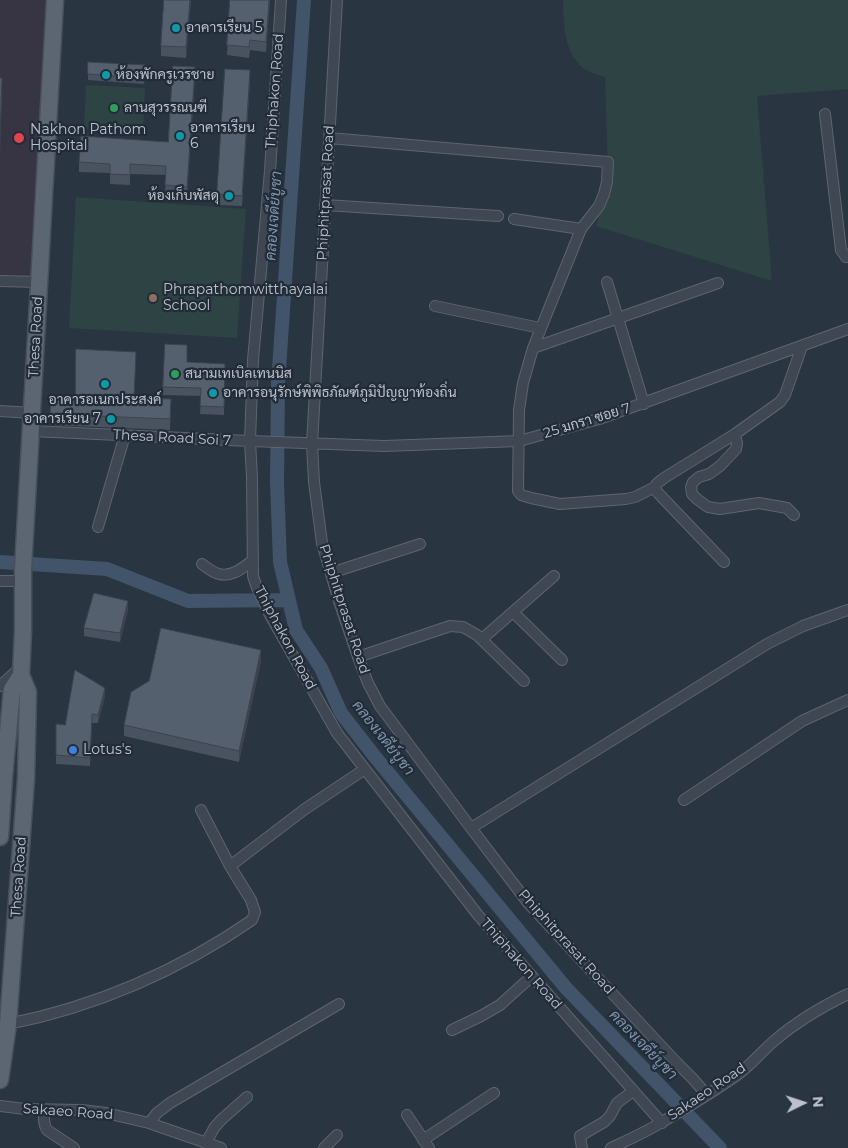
<!DOCTYPE html>
<html>
<head>
<meta charset="utf-8">
<style>
  body { margin:0 }
  #map { position:relative; width:848px; height:1148px; overflow:hidden; background:#2a3542; font-family:Montserrat,sans-serif }
  canvas { display:block }
  .north { position:absolute; left:778px; top:1078px; width:50px; height:50px; -webkit-text-stroke:4px #222c38; paint-order:stroke; rotate:86deg; font-size:14px; font-weight:700; line-height:20px; text-align:center; color:#bbc2cc }
  .north::after { content:''; display:block; margin:auto; width:18px; height:22px; background:#bbc2cc; clip-path:polygon(50% 0,100% 100%,50% 72%,0 100%) }
</style>
</head>
<body>
<div id="map">
<canvas width="848" height="1148"></canvas>
<div class="north">N</div>
</div>
<script>
const ctx = document.querySelector('canvas').getContext('2d');
ctx.lineJoin = 'round';
function fill(path, color) { ctx.fillStyle = color; ctx.fill(path, 'evenodd'); }
function trace(path, color, width, dash) { ctx.strokeStyle = color; ctx.lineWidth = width; ctx.lineCap = dash ? 'butt' : 'round'; ctx.setLineDash(dash || []); ctx.stroke(path); }
function label(font, color, halo, rows, align = 'center') {
  ctx.font = font + ' Montserrat,Sarabun,sans-serif'; ctx.lineWidth = 4.5; ctx.setLineDash([]); ctx.textBaseline = 'middle'; ctx.strokeStyle = halo; ctx.fillStyle = color; for (const [text, x, y, turn = 0] of rows) {
    ctx.save(); ctx.translate(x, y); ctx.rotate((+turn || 0) * Math.PI / 180); ctx.textAlign = isNaN(turn) ? turn : align; if (halo) ctx.strokeText(text, 0, 0); ctx.fillText(text, 0, 0); ctx.restore();
  }
}
fill(new Path2D(`
  M0,0h47l-17,277 -30,-2z`), '#373543');
fill(new Path2D(`
  M563,0h285v89l-91,7 15,185 -176,-55 9,-27 3,-27 -3,-95c-7,-2 -17,-5 -22,-9 -20,-17 -19,-44 -20,-68z
  M86,85l59,3 -2,44 -59,-3z
  M76,197l170,12 -9,129 -168,-10z`), '#2d4344');
trace(new Path2D(`
  M304,0l-26,384 -1,98 3,80 16,68 25,38 20,45 35,45 190,230 154,160
  M0,562l107,7 81,32 100,-1`), '#41546a', 14);
const street = new Path2D(`
  M281,0l-11,171 -17,189 -3,81 2,36 1,99 4,12 13,27 67,118 141,182 184,208
  M337,0l-25,444 2,38 8,61 17,58 19,56 10,26 12,23 91,122 58,76 148,159 16,16 14,16
  M825,114l16,136 5,7h2
  M329,138l279,24 -1,20 -3,12 -5,12 -18,23 -48,119 -10,35 -4,27 -1,81 3,4 10,3 29,6 66,-5 9,-2 20,-10
  M325,205l173,11
  M514,219l67,10
  M0,281l38,1
  M607,282l37,122
  M435,306l105,22
  M533,348l185,-65
  M0,411l32,2
  M31,431l219,10 134,5 135,-5 80,-22 249,-90
  M735,434l2,9 -1,6 -16,17 -11,8 -10,3 -6,5 -2,5 1,7 5,5 11,8 12,2 39,-6 28,5 7,7
  M98,527l27,-92
  M724,562l-65,-68c-8,-9 -2,-10 5,-16l71,-44 45,-32 5,-7 17,-49
  M202,564c4,3 9,7 14,9 14,6 27,-5 37,-13
  M331,573l89,-29
  M0,581h23
  M513,612l49,48
  M482,639l72,-63
  M358,657l92,-31 13,1 14,8 47,46
  M0,686l20,-18
  M684,800l118,-79 46,-21
  M471,828l296,-184 36,-18 45,-16
  M230,866l75,-57 60,-40
  M8,1024c87,-17 172,-54 244,-104l3,-8 -4,-12 -21,-34 -29,-56
  M452,1030l29,-14 19,-11 32,-29
  M0,1106l25,3 56,1 25,3 43,10 72,25
  M44,1110c0,7 -1,14 3,20l27,18
  M407,1115l22,33
  M149,1123l8,-10 13,-10 169,-99
  M423,1140l71,-47
  M206,1143l8,-15 7,-8 26,-23
  M324,1148l13,-13
  M582,1148l-2,-12 24,-14 6,-6 7,-13 16,-12
  M611,1148c17,-8 35,-16 51,-26 26,-15 51,-30 75,-47 13,-9 24,-23 37,-34 22,-19 47,-34 74,-47`);
const primary = new Path2D(`
  M0,837l4,-60 8,-88 9,-14
  M0,1080l8,-56 18,-245 2,-87 -7,-17 2,-44v-62l32,-569`);
trace(street, '#5c6570', 12);
trace(primary, '#47505c', 19);
trace(street, '#3e4752', 10);
trace(primary, '#5c6672', 16);
fill(new Path2D(`
  M191,0l-5,58 -25,-2v-10z
  M230,0h40l-4,52 -16,-2 -1,8 -22,-3z
  M88,62l57,3 -1,19 -56,-4z
  M195,77l-8,120 -22,-2 1,-20 -36,-1v11l-20,-1v-11l-31,-1v-10l89,-20z
  M250,80l-8,126 -25,-1v-11z
  M187,362l38,2 -1,51 -24,-1 1,-18 -38,-1v-8z
  M135,398l36,1 -1,31 -120,-5v-11z
  M128,610l-8,32 -36,-6v-8z
  M261,661l-22,101 -115,-26v-11z
  M105,696l-7,27h-6l-2,43 -34,-2v-40l9,1z`), '#49535f');
fill(new Path2D(`
  M190,0h1l-5,58v-11z
  M269,0h1l-4,52v-10z
  M195,67v10l-8,120v-10z
  M250,70v10l-8,126v-10z
  M2,78v16l-2,65v-16z
  M128,601v9l-8,32v-9z
  M261,650v11l-22,101v-11z
  M105,688v8l-7,27v-8z`), '#3c434e');
const building = new Path2D(`
  M164,0h26l-4,47 -25,-1z
  M230,0h39l-3,42 -16,-2 -1,7 -22,-2z
  M88,62l57,3 -1,13 -56,-4z
  M173,66l22,1 -8,120 -22,-2 1,-19 -36,-2v11l-20,-1v-10l-31,-2 2,-26 87,6z
  M225,69l25,1 -8,126 -25,-2z
  M0,78h2l-2,65z
  M165,344l22,1v17l38,2 -1,43 -24,-1 1,-18 -38,-1z
  M76,349l60,3 -2,46 37,1 -1,20 -120,-5 1,-18 24,1z
  M94,593l34,8 -8,32 -36,-5z
  M161,628l100,22 -22,101 -115,-26 7,-33 18,-11z
  M75,670l30,18 -7,27 -6,-1 -2,44 -34,-3v-31l9,1z`);
fill(building, '#55606f');
trace(building, '#3c434e', 1);
for (const [x, y, r, color] of [
  [176,28,5,"#0f9aa8"],
  [106,75,5,"#0f9aa8"],
  [114,108,5,"#2e9e5b"],
  [180,136,5,"#0f9aa8"],
  [19,138,6,"#e0444e"],
  [229,196,5,"#0f9aa8"],
  [153,298,5,"#8d6e63"],
  [175,374,5,"#2e9e5b"],
  [105,384,5,"#0f9aa8"],
  [213,393,5,"#0f9aa8"],
  [111,419,5,"#0f9aa8"],
  [73,750,5,"#3f7fe0"]
]) { const dot = new Path2D(); dot.arc(x, y, r, 0, 2 * Math.PI); ctx.fillStyle = color; ctx.fill(dot); trace(dot, '#222c38', 2); }
label('14px', '#bbc2cc', '#222c38', [
  ["อาคารเรียน 5",186,28],
  ["ห้องพักครูเวรชาย",116,75],
  ["ลานสุวรรณนฑี",124,108],
  ["อาคารเรียน",190,128],
  ["6",190,144],
  ["Nakhon Pathom",30,130],
  ["Hospital",30,146],
  ["ห้องเก็บพัสดุ",219,196,"right"],
  ["Phrapathomwitthayalai",163,290],
  ["School",163,306],
  ["สนามเทเบิลเทนนิส",185,374],
  ["อาคารอนุรักษ์พิพิธภัณฑ์ภูมิปัญญาท้องถิ่น",223,393],
  ["อาคารอเนกประสงค์",105,400,"center"],
  ["อาคารเรียน 7",101,419,"right"],
  ["Lotus's",83,750]
], 'left');
label('14px', '#bbc2cc', '#222c38', [
  ["Thiphakon Road",275,91,-86],
  ["Phiphitprasat Road",326,193,-87],
  ["Thesa Road",36,337,-87],
  ["25 มกรา ซอย 7",587,421,-17],
  ["Thesa Road Soi 7",172,438,3],
  ["Phiphitprasat Road",344,609,72],
  ["Thiphakon Road",285,638,62],
  ["Thesa Road",19,877,-86],
  ["Phiphitprasat Road",566,942,48],
  ["Thiphakon Road",521,964,49],
  ["Sakaeo Road",707,1092,-34],
  ["Sakaeo Road",68,1112,4]
]);
label('italic 15px', '#7e94ac', '#222c38', [
  ["คลองเจดีย์บูชา",274,216,-86],
  ["คลองเจดีย์บูชา",383,738,52],
  ["คลองเจดีย์บูชา",643,1045,46]
]);
</script>
</body>
</html>
